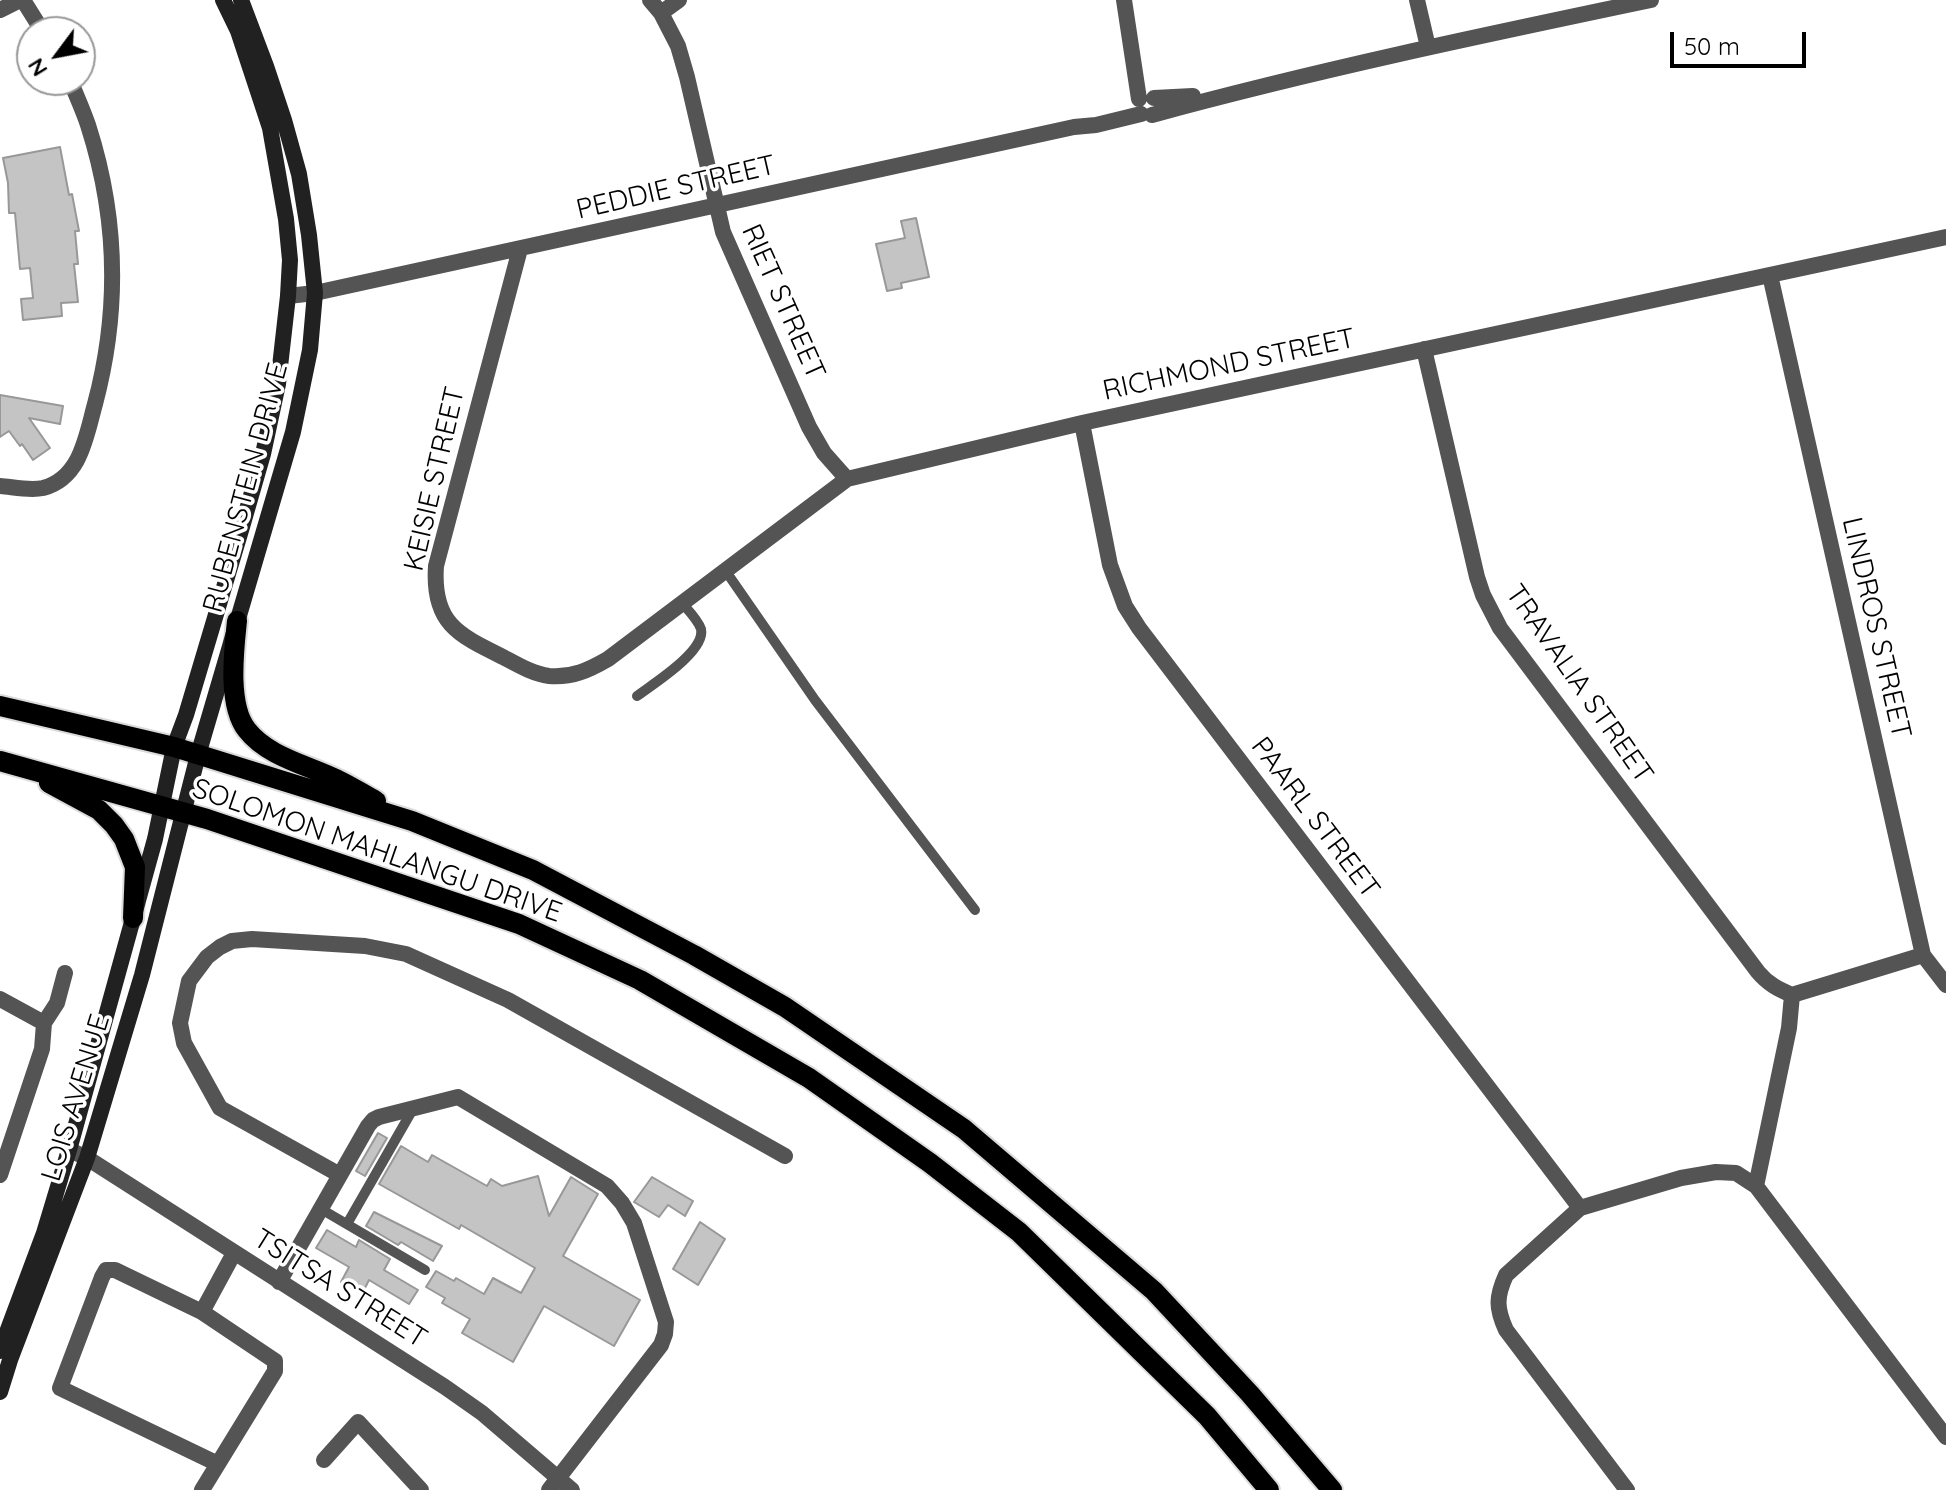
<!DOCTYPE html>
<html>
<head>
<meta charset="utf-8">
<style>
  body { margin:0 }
  #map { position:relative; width:1946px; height:1490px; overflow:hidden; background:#fff; font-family:Quicksand,sans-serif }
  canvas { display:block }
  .north { position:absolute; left:16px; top:16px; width:80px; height:80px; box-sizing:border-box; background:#fff; border:2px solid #999; border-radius:50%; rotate:238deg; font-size:22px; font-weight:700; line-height:32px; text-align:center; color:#000 }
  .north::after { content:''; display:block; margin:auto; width:28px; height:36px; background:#000; clip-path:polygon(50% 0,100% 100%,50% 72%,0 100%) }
  .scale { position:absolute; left:1670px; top:32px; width:136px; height:36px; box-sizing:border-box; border:4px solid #000; border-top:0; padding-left:10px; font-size:24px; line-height:28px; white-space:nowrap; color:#000; -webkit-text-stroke:6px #fff; paint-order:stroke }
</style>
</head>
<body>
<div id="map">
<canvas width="1946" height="1490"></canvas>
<div class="north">N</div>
<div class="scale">50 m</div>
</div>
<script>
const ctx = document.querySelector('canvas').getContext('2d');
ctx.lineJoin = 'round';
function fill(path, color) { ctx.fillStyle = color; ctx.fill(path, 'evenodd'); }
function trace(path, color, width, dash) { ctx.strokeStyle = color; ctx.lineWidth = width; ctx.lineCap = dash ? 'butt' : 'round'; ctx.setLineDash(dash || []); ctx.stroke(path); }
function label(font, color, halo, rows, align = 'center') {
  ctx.font = font + ' Quicksand,sans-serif'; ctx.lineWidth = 7; ctx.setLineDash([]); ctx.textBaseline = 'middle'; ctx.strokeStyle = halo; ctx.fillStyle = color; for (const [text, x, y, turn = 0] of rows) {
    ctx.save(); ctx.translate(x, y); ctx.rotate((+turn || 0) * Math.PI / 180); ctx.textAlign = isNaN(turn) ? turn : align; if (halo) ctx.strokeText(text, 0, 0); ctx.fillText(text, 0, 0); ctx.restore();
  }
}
const building = new Path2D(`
  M60,147l9,48 3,-1 7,37h-4l3,33h-4l4,38 -17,1 1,13 -39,4 -2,-21 12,-1 -3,-30 -10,1 -5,-56h-6l-1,-30 -5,-25z
  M916,218l13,59 -28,6 1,5 -15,3 -11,-47 29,-6 -4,-17z
  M0,395l63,11 -3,18 -31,-6 21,30 -17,12 -11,-16 -2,2 -11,-15 -9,6z
  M378,1133l9,5 -22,38 -9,-5z
  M401,1146l27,16 4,-7 55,31 4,-7 11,7 36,-10 11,40 22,-39 27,17 -35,62 77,44 -26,46 -70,-40 -31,56 -51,-29 8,-14 -28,-16 3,-5 -19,-11 10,-16 18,10 2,-3 28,16 9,-16 28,15 14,-25 -74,-43 -2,4 -80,-45z
  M652,1177l41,24 -8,15 -17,-11 -9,12 -25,-15z
  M374,1212l68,34 -9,15 -32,-19 -3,3 -32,-19z
  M700,1222l25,17 -27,46 -25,-16z
  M327,1230l29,17 3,-7 31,19 -6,11 34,20 -9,14 -40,-24 -7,14 -21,-12 8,-15 -33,-19z`);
fill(building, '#c4c4c4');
trace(building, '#989898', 2);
const primary = new Path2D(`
  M237,621c-3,29 -10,84 10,109 21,27 61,35 91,50 13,6 25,14 38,21
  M0,706l174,41 238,74 121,49 161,85 91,52 179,122 190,162 96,103 82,96
  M0,761l207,58 312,105 121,56 169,98 121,85 89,69 188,184 62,74
  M49,783l50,27 15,15 10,14 11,28 -2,51`);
trace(primary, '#dbdbdb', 24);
trace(new Path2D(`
  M725,570l90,130 160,210
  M637,696c16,-12 69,-45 64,-67 -3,-9 -13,-19 -19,-26
  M321,1209l104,61
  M347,1224l66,-115`), '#545454', 10);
trace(new Path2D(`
  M23,0l20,32
  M650,0l11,13 17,33 9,31 36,155 86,195 15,26 23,26
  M1124,0l15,99
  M1417,0l11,47
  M0,10l20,-10
  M661,13l18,-13
  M1154,98l39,-2
  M1152,115c165,-45 332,-80 499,-115
  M520,249l-84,317c-4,57 22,69 67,91 15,8 30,17 46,19 23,2 40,-6 59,-17l239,-180 235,-56 864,-186
  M1770,275l153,680 23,30
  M288,296l27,-3 759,-166 22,-2 45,-11
  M1424,349l53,228 6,18 17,33 258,344c10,12 20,17 34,23
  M1082,423l28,142 15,41 14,22 441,580
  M0,486c13,1 30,5 43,2 38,-10 43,-52 52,-84 25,-94 23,-186 -7,-279 -5,-15 -12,-30 -18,-45
  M0,999l44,24
  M74,1152l13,6 358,229 37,26 90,77
  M0,1175l42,-126 2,-26 13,-20 8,-30
  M340,1175l-120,-67 -36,-65 -4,-20 9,-42 18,-24 13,-10 12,-6 20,-2 113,7 41,8 102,46 277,156
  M1756,1186l33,-158 3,-33 131,-40
  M279,1282l89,-156 5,-6 6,-3 79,-20 149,89 15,17 12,20 32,99 -1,12 -4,11 -112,145
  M202,1312l-87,-42h-9l-4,7 -42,111 158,76
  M324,1460l34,-38 63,68
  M202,1490l73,-119v-10l-73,-49 32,-59
  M1627,1490l-121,-160c-10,-22 -10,-33 0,-55l74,-67 101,-30 35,-6 20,1 20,13 190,251`), '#545454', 16);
trace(new Path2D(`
  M0,1351l44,-118 25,-83 86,-311 19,-92 12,-32 56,-188 21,-73 15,-70 10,-88 2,-36 -4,-41 -16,-91 -32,-97 -15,-31
  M0,1392l10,-32 77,-202 55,-183 56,-220 95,-323 17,-82 5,-57 -6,-58 -10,-61 -15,-54 -18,-54 -25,-66`), '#212121', 16);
trace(primary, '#000', 20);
label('28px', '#000', '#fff', [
  ["PEDDIE STREET",676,188,-13],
  ["RIET STREET",783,302,66],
  ["RICHMOND STREET",1229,365,-12],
  ["KEISIE STREET",435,479,-77],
  ["RUBENSTEIN DRIVE",246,488,-75],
  ["LINDROS STREET",1876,628,77],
  ["TRAVALIA STREET",1579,684,55],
  ["PAARL STREET",1315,818,53],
  ["SOLOMON MAHLANGU DRIVE",377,851,19],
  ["LOIS AVENUE",76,1098,-73],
  ["TSITSA STREET",340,1289,32]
]);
</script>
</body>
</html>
